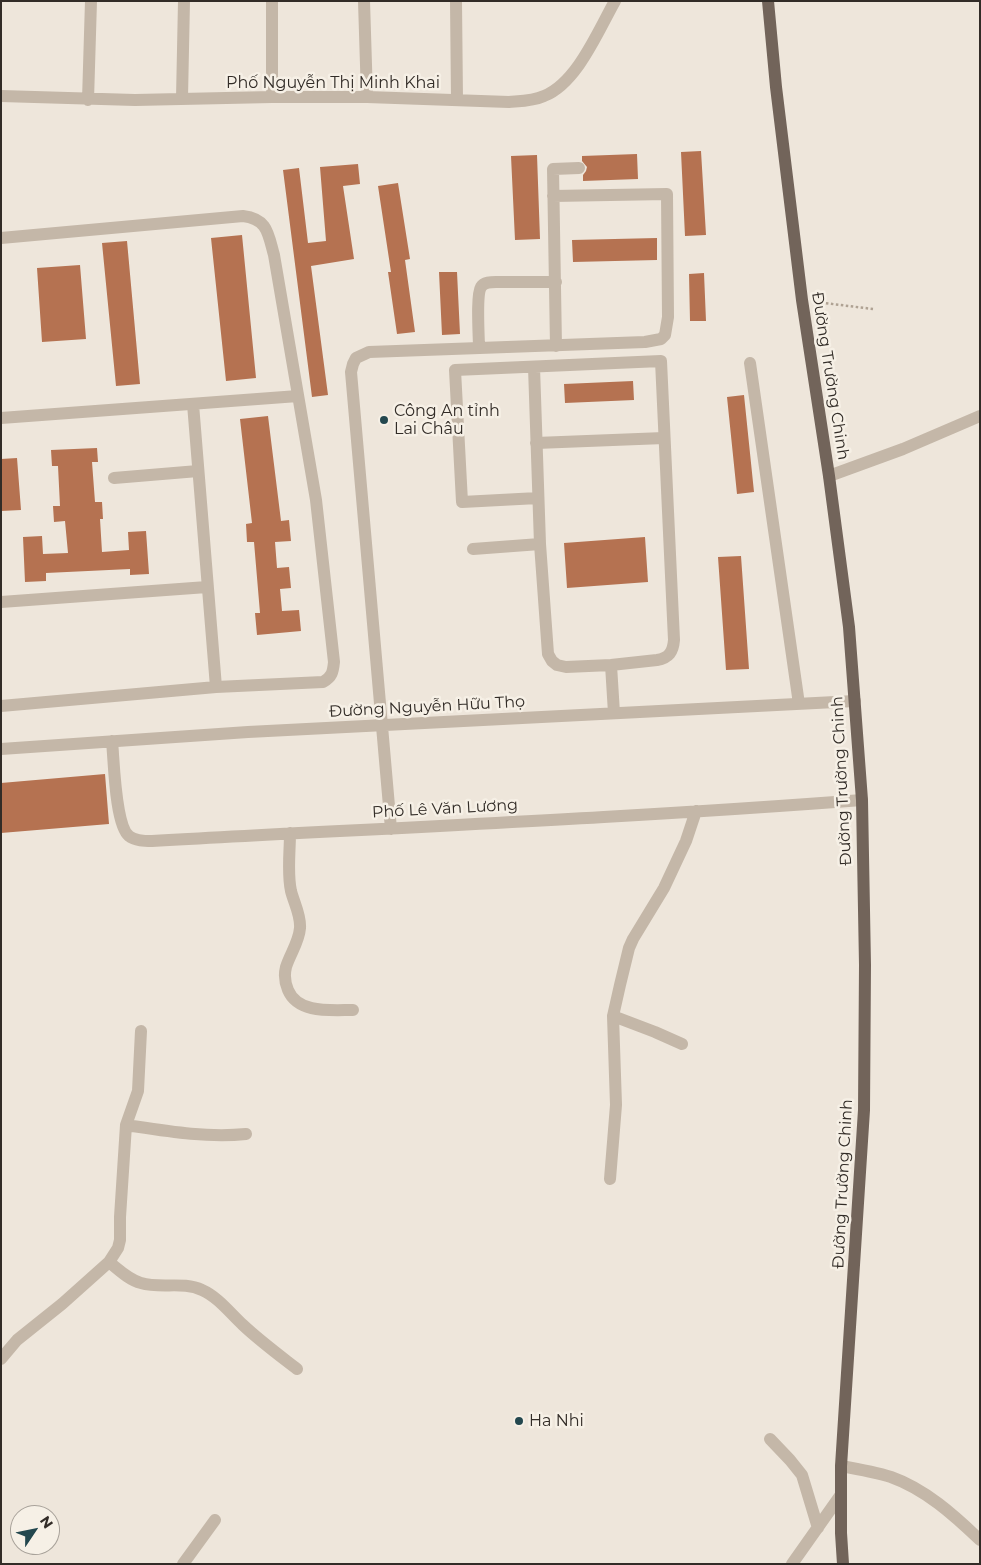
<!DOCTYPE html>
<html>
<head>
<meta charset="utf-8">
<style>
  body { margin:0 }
  #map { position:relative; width:981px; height:1565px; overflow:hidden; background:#eee6db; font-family:Montserrat,sans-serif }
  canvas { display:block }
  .frame { position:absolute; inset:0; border:2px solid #322c27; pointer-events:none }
  .north { position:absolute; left:10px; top:1505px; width:50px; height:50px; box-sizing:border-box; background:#f6f0e6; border:1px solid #a8a29a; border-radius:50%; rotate:56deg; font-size:14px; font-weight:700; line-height:20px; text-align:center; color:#322c27 }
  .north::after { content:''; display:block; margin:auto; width:18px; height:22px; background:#23474e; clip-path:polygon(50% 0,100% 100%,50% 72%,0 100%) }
</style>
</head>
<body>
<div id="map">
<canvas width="981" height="1565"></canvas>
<div class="frame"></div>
<div class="north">N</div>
</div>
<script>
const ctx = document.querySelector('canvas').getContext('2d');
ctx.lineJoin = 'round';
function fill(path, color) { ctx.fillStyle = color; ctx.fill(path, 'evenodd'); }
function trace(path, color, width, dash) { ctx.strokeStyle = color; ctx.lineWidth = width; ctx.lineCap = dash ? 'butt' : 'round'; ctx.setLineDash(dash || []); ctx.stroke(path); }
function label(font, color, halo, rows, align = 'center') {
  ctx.font = font + ' Montserrat,sans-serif'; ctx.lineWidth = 5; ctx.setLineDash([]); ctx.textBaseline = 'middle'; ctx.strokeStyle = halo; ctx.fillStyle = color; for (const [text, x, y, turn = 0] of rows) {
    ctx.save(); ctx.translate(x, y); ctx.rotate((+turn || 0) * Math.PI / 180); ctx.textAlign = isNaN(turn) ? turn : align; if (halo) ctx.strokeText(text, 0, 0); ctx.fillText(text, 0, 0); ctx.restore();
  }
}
fill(new Path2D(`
  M701,151l5,84 -21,1 -4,-84z
  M637,154l1,25 -55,2v-6l3,-4 1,-4 -5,-6v-5z
  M537,155l3,84 -25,1 -4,-84z
  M358,164l2,20 -17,2 11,73 -43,7 17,129 -16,2 -29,-227 16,-2 9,75 18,-2 -6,-74z
  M398,183l12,76 -5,1 10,72 -18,2 -9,-62h3l-13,-86z
  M242,235l14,143 -30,3 -15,-143z
  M657,238v22l-84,2 -1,-22z
  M127,241l13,143 -24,2 -14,-143z
  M80,265l6,74 -44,3 -5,-74z
  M439,272h18l3,62 -18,1z
  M704,273l2,48h-16l-1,-47z
  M633,381l1,19 -69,3 -1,-19z
  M744,395l10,97 -17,2 -10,-97z
  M268,416l13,105 8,-1 2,21 -16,1 2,26 12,-1 2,21 -11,1 2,22 17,-1 2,21 -44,4 -2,-22h5l-6,-71h-7l-1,-18 6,-1 -12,-104z
  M97,448l1,14h-6l3,40h7l1,17h-3l2,33 27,-2 -1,-18 18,-1 3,43 -19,1v-6l-84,4v8l-21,1 -2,-45 19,-1 1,18 25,-1 -3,-32 -11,1 -1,-16h7l-2,-40h-6l-1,-16z
  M17,458l4,52 -20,1v-52z
  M645,537l3,45 -81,6 -3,-45z
  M741,556l8,113 -23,1 -8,-113z
  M105,774l4,50 -108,9v-50z`), '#b57251');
trace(new Path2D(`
  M816,302l57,7`), '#afa293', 2.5, [2.5, 2.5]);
trace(new Path2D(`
  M364,1l3,96
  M456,1l1,99
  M1,96l134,4 137,-3h95l142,5c12,-1 24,-1 35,-6 33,-13 54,-65 71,-95
  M272,97v-96
  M182,98l2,-97
  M88,100l3,-99
  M1,238l242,-22c25,3 25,18 31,39l42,245 18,162c-1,10 -2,15 -11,20l-107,5 -215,19
  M556,346l-3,-177 26,-1
  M479,348c0,-11 -3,-53 2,-61 3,-5 10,-5 15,-5h60
  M750,363l49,341
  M534,367l6,177 8,110 4,7 5,4 9,2 45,-2 46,-5c12,-2 16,-8 17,-20l-13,-279 -206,9 7,132 76,-4
  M193,404l23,283
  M1,418l297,-22
  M536,443l128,-5
  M829,476l74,-27 77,-33
  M114,478l84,-7
  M473,549l67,-5
  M1,602l206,-15
  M611,665l3,48
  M112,741c2,19 3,84 17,95 6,5 16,5 23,5 237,-13 474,-23 710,-41
  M1,749l247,-17 607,-31
  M391,829l-40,-457 2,-8 3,-6 13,-6 276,-10 16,-3 4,-4 3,-18 -1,-123 -114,2
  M290,833c0,19 -3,40 1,58 3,12 10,24 9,37 -1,14 -10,26 -14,39 -2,8 -1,16 2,23 10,24 43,20 65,20
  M613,1016l42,16 27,12
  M126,1125c40,6 80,13 120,9
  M610,1179l6,-74 -3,-89 7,-31 9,-37 4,-9 31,-51 22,-47 10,-30
  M109,1262c10,8 20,18 32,21 20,6 42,-2 61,7 16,7 28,23 41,35 17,16 36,30 54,44
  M1,1359l16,-19 45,-36 47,-42 9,-14 2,-8v-23l6,-92 12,-34 3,-60
  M770,1439l20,21 12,15 16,53
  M841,1466c17,3 34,6 50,11 34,12 63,38 89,63
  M183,1564l32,-44
  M792,1564l48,-68`), '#c4b7a8', 12);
trace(new Path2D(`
  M768,1l8,86 26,213 27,176 20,151 13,173 3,165 -1,145 -23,356v67l2,31`), '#72645a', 12);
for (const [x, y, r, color] of [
  [384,420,5,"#23474e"],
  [519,1421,5,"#23474e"]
]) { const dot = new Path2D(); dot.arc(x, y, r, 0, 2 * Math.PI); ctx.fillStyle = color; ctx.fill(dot); trace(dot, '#f6f0e6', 2); }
label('16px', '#322c27', '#f6f0e6', [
  ["Phố Nguyễn Thị Minh Khai",333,83],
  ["Đường Trường Chinh",830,376,81],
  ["Đường Nguyễn Hữu Thọ",427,707,-3],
  ["Đường Trường Chinh",842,781,-93],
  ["Phố Lê Văn Lương",445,809,-3],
  ["Đường Trường Chinh",843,1184,-87]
]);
label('16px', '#322c27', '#f6f0e6', [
  ["Công An tỉnh",394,411],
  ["Lai Châu",394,429],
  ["Ha Nhi",529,1421]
], 'left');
</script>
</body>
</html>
